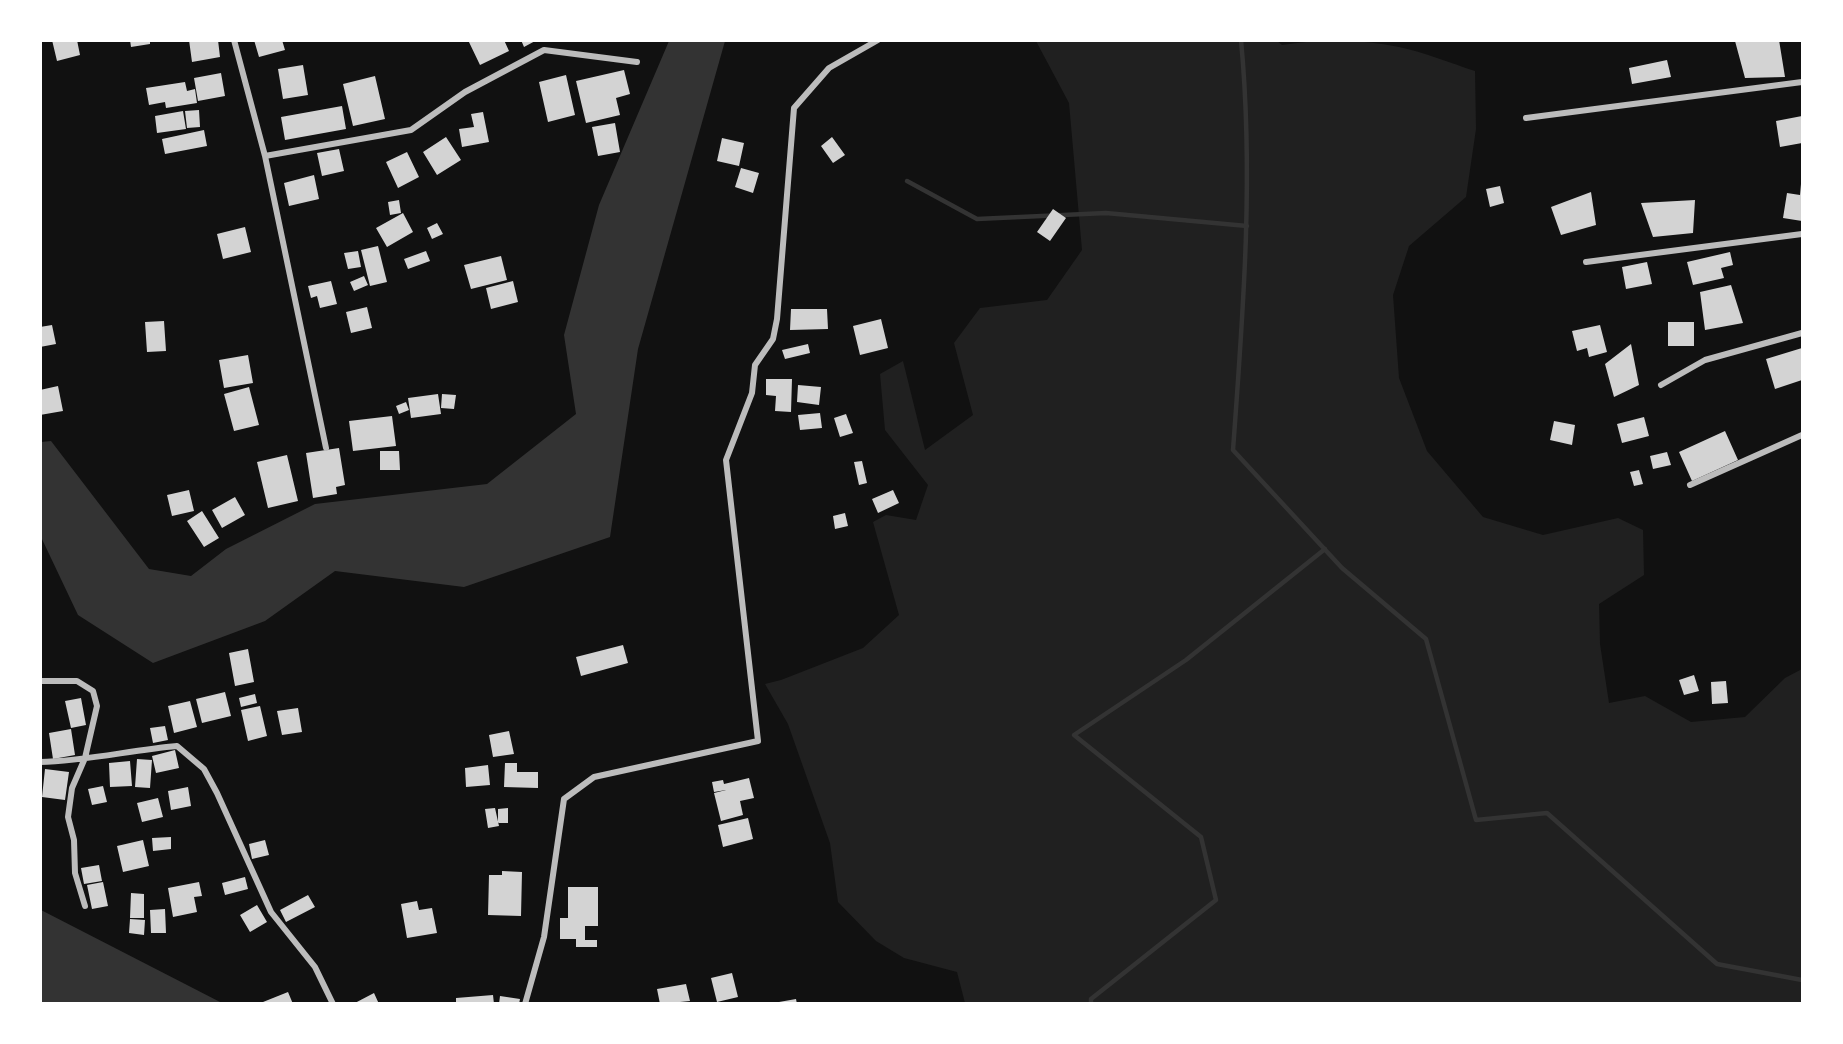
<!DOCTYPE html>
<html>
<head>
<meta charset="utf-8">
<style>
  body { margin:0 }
  #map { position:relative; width:1843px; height:1044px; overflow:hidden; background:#111; font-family:"Alegreya Sans",sans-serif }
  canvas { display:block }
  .frame { position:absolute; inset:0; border:42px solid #fff; pointer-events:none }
</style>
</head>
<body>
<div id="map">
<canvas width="1843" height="1044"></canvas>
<div class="frame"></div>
</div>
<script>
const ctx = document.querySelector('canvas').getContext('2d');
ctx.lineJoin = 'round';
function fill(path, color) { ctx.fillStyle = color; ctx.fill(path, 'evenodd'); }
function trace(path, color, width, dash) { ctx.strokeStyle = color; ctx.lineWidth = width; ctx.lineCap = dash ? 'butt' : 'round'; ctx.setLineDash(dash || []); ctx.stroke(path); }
fill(new Path2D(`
  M1277,41l5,4c38,-6 79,-6 117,2 25,5 51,16 76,24l1,58 -10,68 -57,49 -16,49 6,83 28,73 56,66 60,18 75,-17 25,12 1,45 -45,29 1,40 9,59 36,-7 46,26 54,-5 40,-39 17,-9v334h-837l-8,-31 -53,-14 -28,-17 -38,-39 -8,-59 -42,-119 -23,-40 16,-4 82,-32 36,-33 -26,-93 13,-7 30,5 12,-35 -43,-55 -5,-56 23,-13 22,89 48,-35 -19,-72 26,-35 67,-8 35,-50 -13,-147 -33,-62z`), '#202020');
fill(new Path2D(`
  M669,41h56l-87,308 -28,188 -146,50 -129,-16 -70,50 -112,42 -75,-48 -37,-78v-95l10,-1 98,128 42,7 35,-27 89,-45 172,-20 89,-70 -12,-79 35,-130z
  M40,910h1l181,93h-181z`), '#333');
trace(new Path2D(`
  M1241,40c13,137 2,274 -8,410l109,118 84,71 50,181 71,-7 170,151 85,16
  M907,181l70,38 129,-6 141,13
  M1091,1004v-5l125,-99 -15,-63 -127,-102 112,-75 139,-111`), '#333', 4.5);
fill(new Path2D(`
  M52,40h25l3,15 -23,6z
  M130,40h20v4l-19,3z
  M189,40h29l2,17 -28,5z
  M254,40h28l3,10 -26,7z
  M468,40h36l5,11 -29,14z
  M521,40h16l-13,7z
  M1779,40l6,37 -40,1 -10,-37z
  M1667,60l4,17 -39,7 -3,-16z
  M303,65l5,30 -25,4 -5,-30z
  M624,70l6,24 -14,4 4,17 -34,8 -10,-42z
  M221,73l4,23 -27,5 -4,-23z
  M566,75l9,40 -27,7 -9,-40z
  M375,76l10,43 -32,7 -10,-42z
  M185,82l2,9 8,-2 2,14 -31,5 -1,-6 -16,3 -3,-17z
  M342,106l4,23 -61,11 -4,-23z
  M199,110l1,17 -13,1 -2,-17z
  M183,111l3,18 -29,4 -2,-17z
  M483,112l6,30 -27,5 -3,-18 15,-2 -3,-13z
  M1802,116v27l-22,4 -4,-26z
  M615,123l5,29 -22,4 -6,-29z
  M204,130l3,16 -42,8 -3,-15z
  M446,137l15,23 -24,15 -14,-23z
  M832,137l13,18 -12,8 -12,-17z
  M722,138l22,5 -5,23 -22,-5z
  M339,149l5,22 -22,5 -5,-23z
  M407,152l12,25 -21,11 -12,-26z
  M741,168l18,5 -6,20 -18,-6z
  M314,175l5,24 -30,7 -5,-23z
  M1801,184l1,37 -19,-3 4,-25 13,2z
  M1500,186l4,17 -14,4 -4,-18z
  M1591,192l5,33 -35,10 -10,-28z
  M399,200l2,13 -11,2 -2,-13z
  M1695,200l-2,33 -40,4 -12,-34z
  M1053,209l13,9 -16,23 -13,-9z
  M403,213l10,19 -26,15 -11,-19z
  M437,223l6,11 -11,5 -5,-11z
  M245,227l6,25 -28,7 -6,-25z
  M378,246l9,36 -17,4 -9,-36z
  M358,251l3,16 -13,2 -4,-16z
  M426,251l4,10 -22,8 -4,-10z
  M1730,252l3,13 -12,3 3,10 -31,7 -6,-23z
  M501,256l6,24 -36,9 -7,-24z
  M1647,262l5,22 -26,5 -4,-22z
  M364,276l4,9 -14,6 -4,-9z
  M331,281l6,23 -17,4 -3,-12 -6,2 -3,-12z
  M513,281l5,21 -27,7 -5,-21z
  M1731,285l12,38 -38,7 -5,-38z
  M367,307l5,21 -21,5 -5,-21z
  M791,309h36l1,20 -38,1z
  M881,319l7,29 -28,7 -7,-29z
  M164,321l2,30 -19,1 -2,-30z
  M1668,322h26v24h-26z
  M52,325l4,19 -16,3v-20z
  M1600,325l7,27 -18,5 -2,-9 -10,3 -5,-20z
  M808,344l2,9 -25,6 -3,-9z
  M1631,344l8,41 -25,12 -9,-33z
  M1802,348v32l-27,9 -9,-30z
  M248,355l5,28 -29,5 -5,-28z
  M766,379h26l-1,33 -16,-1 1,-15 -10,-1z
  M798,385l23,2 -2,18 -22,-3z
  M58,386l5,25 -23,4v-25z
  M249,387l10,38 -25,6 -10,-37z
  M438,394l3,20 -30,4 -3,-20z
  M442,394l14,1 -2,14 -13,-1z
  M406,402l3,8 -10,4 -3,-8z
  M820,413l2,15 -22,2 -2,-15z
  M846,414l7,19 -13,4 -6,-19z
  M392,416l4,30 -43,5 -4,-30z
  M1644,417l5,19 -27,7 -5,-19z
  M1554,421l21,4 -3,20 -22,-5z
  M1725,431l13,29 -46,21 -13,-29z
  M339,448l6,37 -9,2 1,7 -24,4 -7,-45z
  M380,451h19l1,19h-20z
  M1667,452l4,13 -18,4 -3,-13z
  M287,455l11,46 -30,7 -11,-46z
  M862,461l5,22 -8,2 -5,-23z
  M1639,470l4,14 -9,2 -4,-14z
  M189,490l5,21 -22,5 -5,-21z
  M893,490l6,13 -21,10 -6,-14z
  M235,497l10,18 -23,13 -10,-18z
  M202,511l17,27 -15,9 -17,-26z
  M845,513l3,13 -13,3 -2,-13z
  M623,645l5,18 -47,13 -5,-19z
  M248,649l6,33 -19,4 -6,-33z
  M1694,675l5,16 -15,4 -5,-15z
  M1726,681l2,22 -16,1 -1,-22z
  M225,692l6,24 -29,7 -6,-24z
  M255,694l2,9 -16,4 -2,-9z
  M81,698l5,27 -15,3 -6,-27z
  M190,701l7,26 -23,6 -6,-27z
  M260,706l7,30 -19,5 -7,-31z
  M298,708l4,24 -20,3 -5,-24z
  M165,726l3,14 -15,3 -3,-15z
  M71,729l4,26 -22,4 -4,-26z
  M509,731l5,23 -21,3 -4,-22z
  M175,750l4,18 -23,5 -4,-17z
  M137,759l15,1 -2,28 -15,-1z
  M130,761l2,25 -22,1 -1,-24z
  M505,763h12v9h21v16l-34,-1z
  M488,765l2,20 -24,2 -1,-19z
  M45,769l24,3 -4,28 -23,-3z
  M749,778l5,20 -14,3 3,14 -22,6 -7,-28 12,-3 -12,2 -2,-10 11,-2 1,4z
  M103,786l4,16 -15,3 -4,-16z
  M188,787l3,19 -20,4 -3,-19z
  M158,798l5,19 -21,5 -5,-19z
  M495,808l4,18 -11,2 -3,-19z
  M508,808v15h-10v-14z
  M748,818l5,21 -30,8 -5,-22z
  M171,837v12l-18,2 -1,-13z
  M143,840l6,26 -26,6 -6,-26z
  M265,840l4,15 -17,4 -3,-15z
  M99,865l3,16 -18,3 -3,-16z
  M502,871l20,1 -1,44 -33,-1 1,-40h13z
  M245,877l3,12 -23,6 -3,-12z
  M103,882l5,24 -16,3 -5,-24z
  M199,882l3,14 -8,1 3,15 -24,5 -5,-29z
  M568,887h30v39h-13v14h12v7h-21v-8h-16v-21h8z
  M131,893l13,1v24h-14z
  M308,895l7,12 -29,15 -6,-12z
  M417,901l2,9 13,-2 5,25 -30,5 -6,-34z
  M257,905l10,17 -17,10 -10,-17z
  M165,909l1,24h-15l-1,-23z
  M130,919l15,1 -1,15 -15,-2z
  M732,973l6,24 -21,5 -6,-24z
  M686,984l4,17 -30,3 -3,-15z
  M288,992l5,12h-30v-2z
  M374,993l5,11h-26z
  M493,995l1,9h-38v-6z
  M500,996l20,3 -1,5h-20z
  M796,999l1,5h-18v-2z`), '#d3d3d3');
trace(new Path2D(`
  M234,40l31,116 61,292
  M1526,118l276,-36
  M265,156l146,-26 54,-38 79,-42 93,12
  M1586,262l216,-28
  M1661,385l44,-25 97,-27
  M1690,485l112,-50
  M40,681h37l16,10 4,15 -12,52 -13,30 -4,29 6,23 1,33 10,33
  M40,762c46,-1 91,-12 137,-16l27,23 13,24 54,119 44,55 18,37
  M525,1004l19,-67 20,-138 30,-22 164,-36 -32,-281 26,-67 3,-28 18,-26 4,-20 17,-211 35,-40 49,-28`), '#bcbcbc', 6);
</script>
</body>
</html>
